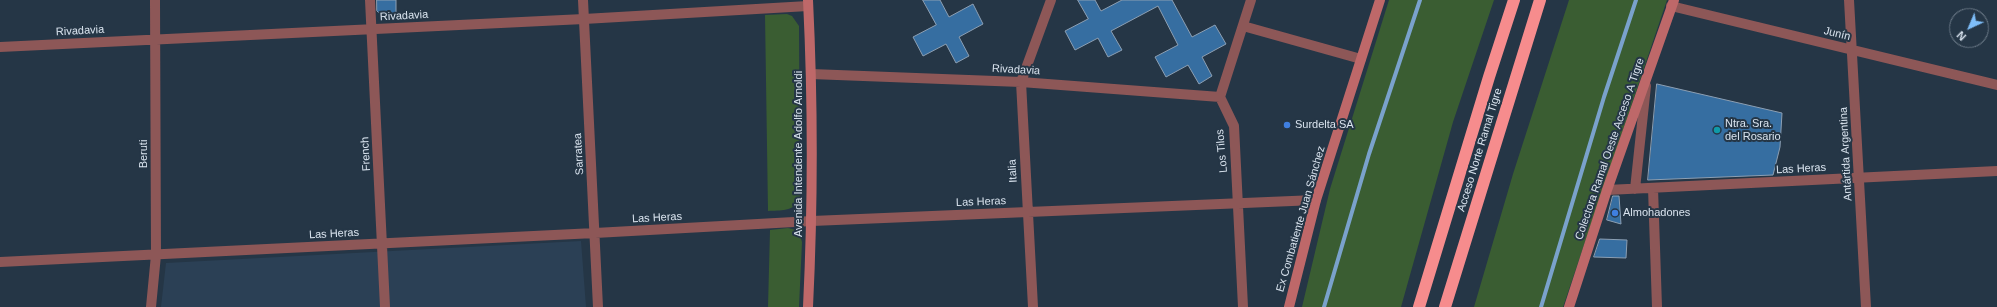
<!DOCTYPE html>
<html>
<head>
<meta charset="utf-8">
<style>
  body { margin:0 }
  #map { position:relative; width:1997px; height:307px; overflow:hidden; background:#253646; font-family:Arial,sans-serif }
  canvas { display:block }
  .north { position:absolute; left:1949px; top:8px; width:40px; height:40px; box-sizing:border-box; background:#253646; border:1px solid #6d7b89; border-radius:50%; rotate:224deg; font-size:11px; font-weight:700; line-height:16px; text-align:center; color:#d9e3ee }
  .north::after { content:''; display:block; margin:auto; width:14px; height:18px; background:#7ebef9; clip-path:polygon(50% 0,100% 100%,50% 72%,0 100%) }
</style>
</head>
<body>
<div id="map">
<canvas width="1997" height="307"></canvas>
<div class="north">N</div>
</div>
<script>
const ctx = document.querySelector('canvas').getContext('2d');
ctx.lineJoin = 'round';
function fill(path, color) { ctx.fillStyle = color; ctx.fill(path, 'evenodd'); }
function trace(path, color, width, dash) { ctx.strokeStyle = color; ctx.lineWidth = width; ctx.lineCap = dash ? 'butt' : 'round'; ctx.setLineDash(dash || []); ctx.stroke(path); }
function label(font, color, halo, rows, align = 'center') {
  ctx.font = font + ' Arial,sans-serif'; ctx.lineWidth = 4; ctx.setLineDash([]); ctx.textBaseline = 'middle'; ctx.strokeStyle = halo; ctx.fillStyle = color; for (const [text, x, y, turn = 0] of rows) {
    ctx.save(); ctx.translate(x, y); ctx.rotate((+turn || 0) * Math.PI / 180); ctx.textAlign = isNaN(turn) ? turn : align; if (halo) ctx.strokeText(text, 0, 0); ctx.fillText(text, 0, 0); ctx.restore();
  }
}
fill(new Path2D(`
  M581,241l5,66h-425l5,-44z`), '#2b4055');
fill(new Path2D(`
  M1389,0h105l-41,122 -52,185h-99l28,-118z
  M1569,0h98l-104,307h-89l39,-133z
  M787,14l5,2 7,10 1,173c-6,13 -20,11 -32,12l-3,-196z
  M788,228l8,2 4,5 2,7 -3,65h-31l2,-77z`), '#3a5d32');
trace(new Path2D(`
  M1324,307l45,-153 51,-154
  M1541,307l63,-210 32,-97`), '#7aa2cc', 4);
const building = new Path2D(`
  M377,0h19v17l-14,-1 -5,-5z
  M923,0h17l9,17 24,-13 10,20 -24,13 10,19 -13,7 -10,-19 -23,12 -10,-19 23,-12z
  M1078,0h17l6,11 21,-11h50l20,37 23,-12 11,19 -24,13 10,19 -13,8 -11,-19 -22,12 -11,-20 23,-12 -20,-39 -47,25 11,19 -14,7 -10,-19 -23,12 -10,-19 23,-12z
  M1657,84l125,29 -2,34 -7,28 -125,5z
  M1613,196h6l2,28 -14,-4z
  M1600,239l27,1 -1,18 -32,-1z`);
fill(building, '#366ea1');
trace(building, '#8c9fb3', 1);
trace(new Path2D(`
  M370,0l15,307
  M583,0l15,307
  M1849,0l17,307
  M1671,6l326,79
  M1243,26l118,33
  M0,47l584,-28 224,-13
  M811,74l210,8 199,15
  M1653,188l4,119
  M1635,189l11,-103
  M1607,190l390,-19
  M0,262l595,-29 217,-12 504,-21
  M151,307l5,-52 -1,-255
  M1033,307l-12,-225 30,-82
  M1243,307l-9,-181 -14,-29 31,-97`), '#8d5757', 10);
trace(new Path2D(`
  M808,0c5,102 5,205 0,307
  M1289,307l27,-107 64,-200
  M1569,307l38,-117 67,-190`), '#be6869', 10);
trace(new Path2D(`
  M1419,307l70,-230 25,-77
  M1445,307l95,-307`), '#f68c8d', 12);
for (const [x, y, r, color] of [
  [1287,125,4,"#3f7fe0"],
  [1717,130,4,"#0f9aa8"],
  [1615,213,4,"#3f7fe0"]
]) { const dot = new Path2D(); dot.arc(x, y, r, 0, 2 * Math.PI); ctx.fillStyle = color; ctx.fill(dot); trace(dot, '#253646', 1.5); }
label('11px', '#d9e3ee', '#253646', [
  ["Rivadavia",404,16,-3],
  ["Rivadavia",80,31,-3],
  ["Junín",1837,34,14],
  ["Rivadavia",1016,70,3],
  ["Colectora Ramal Oeste Acceso A Tigre",1610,149,-71],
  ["Acceso Norte Ramal Tigre",1480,150,-73],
  ["Los Tilos",1222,151,-95],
  ["Beruti",144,154,-90],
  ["French",366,154,-93],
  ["Sarratea",579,154,-93],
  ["Avenida Intendente Adolfo Arnoldi",799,154,-90],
  ["Antártida Argentina",1846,154,-93],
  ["Las Heras",1801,169,-3],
  ["Italia",1013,171,-93],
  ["Las Heras",981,202,-2],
  ["Las Heras",657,218,-3],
  ["Ex Combatiente Juan Sánchez",1301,219,-74],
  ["Las Heras",334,234,-3]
]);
label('11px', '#d9e3ee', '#253646', [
  ["Ntra. Sra.",1725,124],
  ["del Rosario",1725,137],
  ["Surdelta SA",1295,125],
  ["Almohadones",1623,213]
], 'left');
</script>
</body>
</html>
